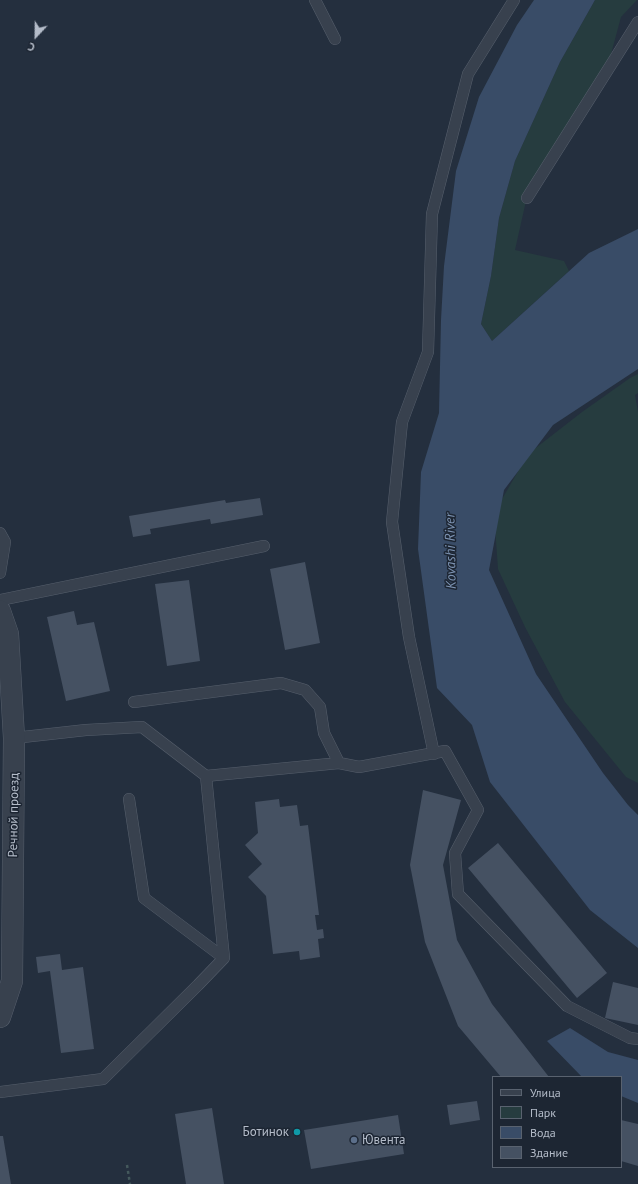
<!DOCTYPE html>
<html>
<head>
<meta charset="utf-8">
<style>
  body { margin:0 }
  #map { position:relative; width:638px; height:1184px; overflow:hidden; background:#242f3e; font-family:"PT Sans",sans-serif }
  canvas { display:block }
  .legend { position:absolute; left:492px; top:1076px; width:130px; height:92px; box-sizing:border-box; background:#1d2633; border:1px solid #59626f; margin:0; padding:5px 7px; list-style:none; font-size:12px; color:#b4bcc9 }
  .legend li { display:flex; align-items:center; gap:8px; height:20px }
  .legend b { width:20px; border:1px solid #59626f }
  .north { position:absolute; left:16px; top:16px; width:40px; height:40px; -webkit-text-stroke:3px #1d2633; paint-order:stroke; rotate:202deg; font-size:11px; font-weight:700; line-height:16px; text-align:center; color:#b4bcc9 }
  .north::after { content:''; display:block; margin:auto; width:14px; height:18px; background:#b4bcc9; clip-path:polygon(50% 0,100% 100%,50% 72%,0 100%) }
</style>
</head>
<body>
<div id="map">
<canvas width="638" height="1184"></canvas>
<ul class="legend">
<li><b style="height:5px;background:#38414e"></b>Улица</li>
<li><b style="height:11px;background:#263c3f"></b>Парк</li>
<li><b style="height:11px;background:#394c67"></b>Вода</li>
<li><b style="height:11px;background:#455162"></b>Здание</li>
</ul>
<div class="north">С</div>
</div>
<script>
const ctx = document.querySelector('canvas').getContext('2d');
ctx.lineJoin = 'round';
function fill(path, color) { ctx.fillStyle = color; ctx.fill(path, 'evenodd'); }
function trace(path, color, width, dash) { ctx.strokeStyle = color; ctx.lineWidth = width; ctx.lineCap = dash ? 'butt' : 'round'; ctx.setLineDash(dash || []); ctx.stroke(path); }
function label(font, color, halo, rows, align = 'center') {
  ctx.font = font + ' "PT Sans",sans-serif'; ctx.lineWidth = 3; ctx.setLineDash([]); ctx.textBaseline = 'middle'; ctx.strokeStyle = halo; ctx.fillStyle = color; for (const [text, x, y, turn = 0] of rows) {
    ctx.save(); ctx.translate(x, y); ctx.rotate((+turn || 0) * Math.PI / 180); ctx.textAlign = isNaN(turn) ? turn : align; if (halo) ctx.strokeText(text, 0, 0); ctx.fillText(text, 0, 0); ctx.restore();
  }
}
fill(new Path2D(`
  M595,0h42l-16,17 -17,63 -78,121 -11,49 49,11 5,10 -77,70 -11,-17 10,-48 8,-58 16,-57 45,-99z
  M638,374v19l-3,2 3,17v371l-12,-6 -61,-75 -40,-75 -27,-58 -4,-56 34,-59 54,-42 48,-34z`), '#263c3f');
fill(new Path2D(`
  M534,0h61l-35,62 -45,99 -16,57 -8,58 -10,48 11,17 97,-88 49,-24v140l-85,56 -49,65 -15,80 47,104 67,99 25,32 10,10v133l-48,-38 -100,-128 -18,-57 -35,-37 -19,-139 3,-77 18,-59 2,-93 3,-54 12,-95 23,-74 38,-72z
  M570,1028l38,24 30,8v43l-17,-7v-19h-39l-35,-36z`), '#394c67');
fill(new Path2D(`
  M260,498l3,17 -52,9 -1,-5 -60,10 1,5 -18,3 -4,-21 96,-16 1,3z
  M305,562l15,81 -35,7 -15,-81z
  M189,580l11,81 -33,5 -12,-82z
  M74,611l3,14 17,-3 16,69 -44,10 -19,-84z
  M423,790l38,10 -18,65 14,75 35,64 57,73h-48l-43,-51 -33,-84 -15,-77z
  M279,799l1,8 17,-2 3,21 8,-1 11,90h-4l2,15 6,-1 1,9 -6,1 2,18 -20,3 -1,-9 -26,3 -7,-58 -18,-19 14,-13 -17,-19 13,-12 -3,-31z
  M498,843l109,130 -30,25 -109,-130z
  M60,954l2,16 21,-3 11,82 -33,4 -11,-82 -12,2 -2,-16z
  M613,982l25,6v37l-33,-7z
  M477,1101l3,19 -30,5 -3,-20z
  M212,1108l12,76h-38l-11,-70z
  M398,1115l6,39 -93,15 -7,-39z
  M621,1120l17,4v42l-17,-5z
  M0,1136h3l8,48h-11z`), '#455162');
const lane = new Path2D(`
  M315,0l20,39
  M527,198l111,-176
  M0,533l5,9 -5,31
  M0,600l264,-54
  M134,702l147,-19 24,7 15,17 4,26 15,30
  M14,738l72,-8 56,-3 64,49
  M434,754l-25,-117 -17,-115 10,-100 26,-70 4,-138 36,-140 46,-74
  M129,799l15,99 80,60
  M0,1092l103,-13 95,-94 26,-27 -18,-182 133,-13 20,4 86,-16 33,59 -23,43 3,41 109,112 63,32 8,1`);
const street = new Path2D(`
  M0,611l8,23 6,104 -2,243 -12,36`);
trace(lane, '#565f6c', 12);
trace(street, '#565f6c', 22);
trace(new Path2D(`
  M127,1165l3,19`), '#44595c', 2.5, [3, 3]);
trace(lane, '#38414e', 11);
trace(street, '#38414e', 21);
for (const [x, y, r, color] of [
  [297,1132,4,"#0f9aa8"],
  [354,1140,4,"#5c6f8a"]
]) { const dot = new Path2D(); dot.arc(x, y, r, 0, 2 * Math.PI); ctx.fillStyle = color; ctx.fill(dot); trace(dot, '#1d2633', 1.5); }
label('13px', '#b4bcc9', '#1d2633', [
  ["Речной проезд",14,815,-89]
]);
label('13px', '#b4bcc9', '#1d2633', [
  ["Ботинок",289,1132],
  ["Ювента",362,1140,"left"]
], 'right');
label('italic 14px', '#7c92b1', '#1d2633', [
  ["Kovashi River",451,551,-91]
]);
</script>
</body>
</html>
